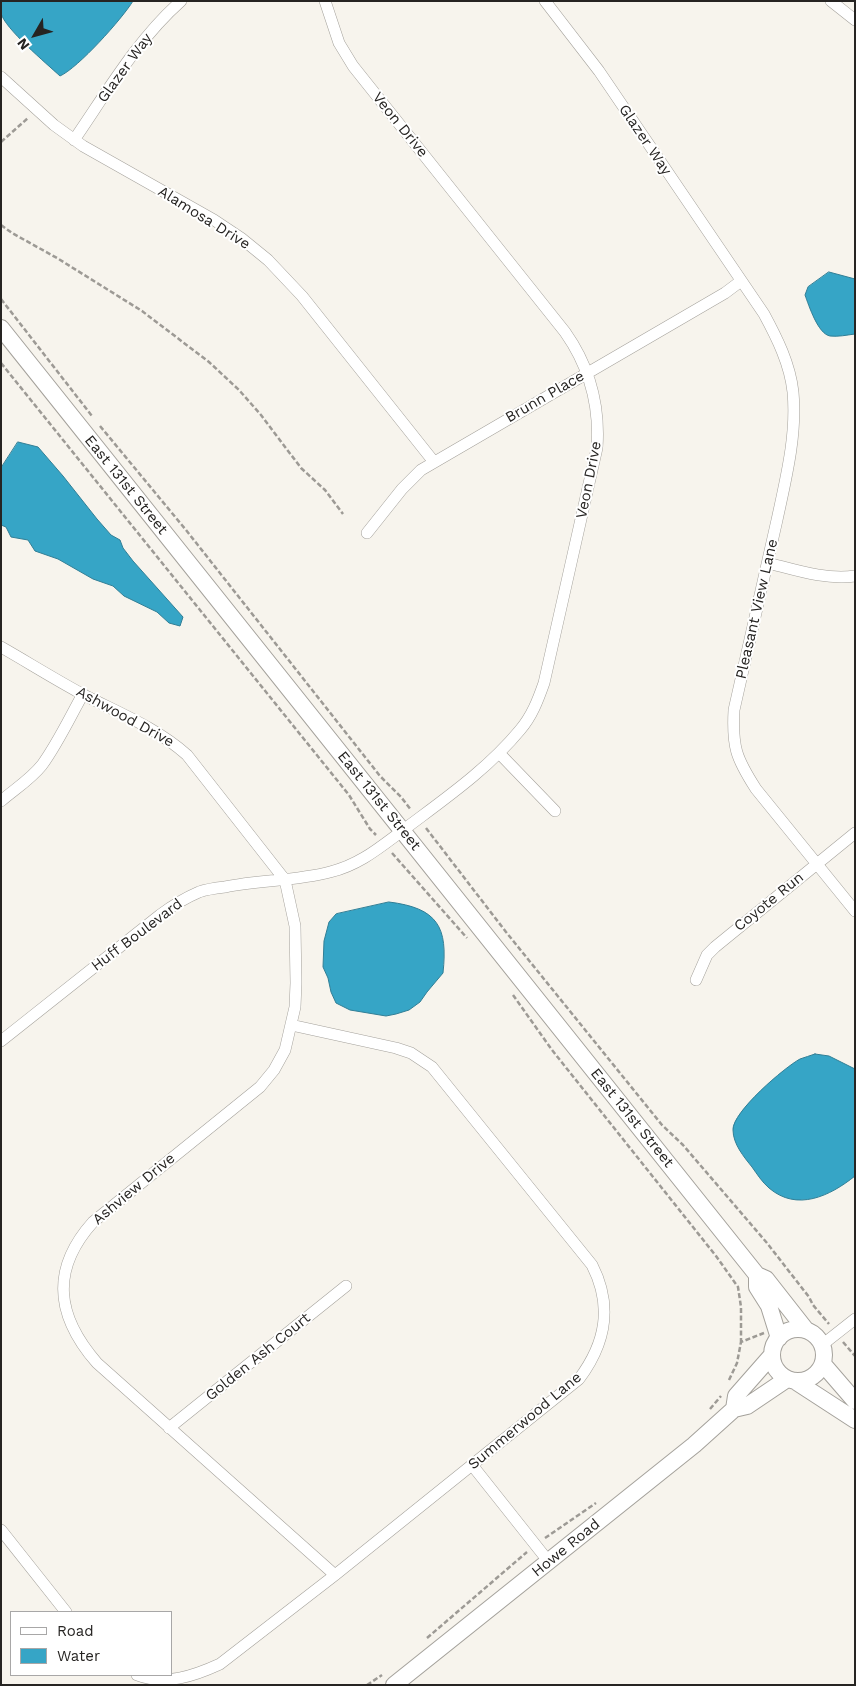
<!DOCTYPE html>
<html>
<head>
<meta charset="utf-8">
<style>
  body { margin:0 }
  #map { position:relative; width:856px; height:1686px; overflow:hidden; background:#f7f4ed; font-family:"Work Sans",sans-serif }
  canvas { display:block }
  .frame { position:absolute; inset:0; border:2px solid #262422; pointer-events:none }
  .legend { position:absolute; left:10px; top:1611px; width:162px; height:65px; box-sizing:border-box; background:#fff; border:1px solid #a8a7a7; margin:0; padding:6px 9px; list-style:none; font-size:15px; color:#262422 }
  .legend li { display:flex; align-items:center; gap:10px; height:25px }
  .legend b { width:25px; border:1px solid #a8a7a7 }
  .north { position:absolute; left:10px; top:10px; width:50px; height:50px; -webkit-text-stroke:4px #fff; paint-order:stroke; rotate:232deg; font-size:14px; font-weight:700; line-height:20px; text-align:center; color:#262422 }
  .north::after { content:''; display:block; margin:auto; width:18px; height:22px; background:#262422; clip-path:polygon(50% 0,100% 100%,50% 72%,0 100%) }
</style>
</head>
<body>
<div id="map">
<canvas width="856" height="1686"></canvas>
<div class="frame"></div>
<ul class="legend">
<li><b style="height:6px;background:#fff"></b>Road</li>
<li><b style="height:14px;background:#36a5c6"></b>Water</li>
</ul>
<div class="north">N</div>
</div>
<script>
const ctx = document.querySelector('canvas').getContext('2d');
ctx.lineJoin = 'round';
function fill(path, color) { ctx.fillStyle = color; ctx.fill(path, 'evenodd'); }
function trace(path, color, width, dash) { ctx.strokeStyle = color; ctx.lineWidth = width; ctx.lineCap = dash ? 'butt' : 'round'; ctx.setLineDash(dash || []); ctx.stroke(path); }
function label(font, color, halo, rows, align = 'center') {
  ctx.font = font + ' "Work Sans",sans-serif'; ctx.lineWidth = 4; ctx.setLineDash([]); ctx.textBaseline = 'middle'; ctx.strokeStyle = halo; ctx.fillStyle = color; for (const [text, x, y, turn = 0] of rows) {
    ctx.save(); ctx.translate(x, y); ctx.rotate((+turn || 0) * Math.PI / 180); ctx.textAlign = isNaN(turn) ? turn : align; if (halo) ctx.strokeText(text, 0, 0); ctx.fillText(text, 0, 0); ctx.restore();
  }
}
const water = new Path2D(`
  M1,1h132c-11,18 -55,67 -73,75 -13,-12 -56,-48 -59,-63 0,-4 0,-8 0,-12z
  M829,272l26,7v55c-8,1 -17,3 -25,2 -12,-2 -21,-30 -25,-41l3,-8z
  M18,442l20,5 25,29 34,43 14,16 9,5 3,8 10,13 50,56 -3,9 -11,-3 -12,-11 -33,-16 -11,-10 -20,-7 -35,-20 -23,-8 -7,-11 -17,-3 -5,-10 -5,-2v-57z
  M389,902c49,6 59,25 54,71l-16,19 -7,10 -11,8 -13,4 -10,2 -36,-6 -14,-7 -5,-11 -3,-14 -5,-11 1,-26 5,-19 7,-8z
  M815,1054l14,2 26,13v107c-25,20 -58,36 -86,12 -7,-6 -12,-14 -17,-21 -8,-10 -19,-23 -19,-37 -1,-18 52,-63 67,-71 5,-2 10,-3 15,-5z`);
fill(water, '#36a5c6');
trace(water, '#317e95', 1);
const street = new Path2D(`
  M545,1l54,70 165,243c13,24 26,50 29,78 4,43 -7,86 -16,128 -14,63 -29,127 -43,190 -2,37 2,48 22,79l99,122
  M831,1l24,19
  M1,77l53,48 29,21 131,74 27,18 27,22 34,36 132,166
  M74,140c33,-48 63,-100 107,-139
  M367,533l35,-44 19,-19 304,-177 16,-12
  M768,563c28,7 57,17 87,13
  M1,647c28,16 55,33 83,48 35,18 73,33 103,60l98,125 10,46 1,57 -1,24 -10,43 -11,20 -14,17 -167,135c-43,48 -37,94 4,141l238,212
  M499,753l56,58
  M1,801c14,-12 30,-22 41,-36 16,-22 28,-48 41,-71
  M696,980l11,-25 8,-8 140,-114
  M1,1041l159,-126c12,-9 25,-17 39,-23 8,-3 17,-4 26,-5 35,-7 71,-6 105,-15 29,-7 49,-24 72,-41 41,-31 85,-61 118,-101 12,-14 18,-30 24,-47l53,-235c3,-42 -8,-82 -32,-116l-212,-266 -14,-23 -14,-42
  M822,1345l33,-26
  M169,1428l177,-142
  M472,1465l77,97
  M1,1530l65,82
  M137,1675c28,11 57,1 83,-11l115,-89 244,-196c27,-36 34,-73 13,-114l-160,-198 -21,-14 -15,-5 -105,-23`);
const secondary = new Path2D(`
  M1,328l756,947 9,4 40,51
  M757,1275v12l12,19 10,32
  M772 1355a26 26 0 1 1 52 0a26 26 0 1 1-52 0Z
  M823,1364l32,37
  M795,1381l60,39
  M734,1409l2,-13 36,-41
  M394,1685l300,-240 40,-36 13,-3 40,-27`);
trace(street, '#a4a19b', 12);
trace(secondary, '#a4a19b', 18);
trace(new Path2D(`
  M1,142l27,-24
  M1,225l11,8 45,25 85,53 67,51 30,28 22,25 40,53 24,22 18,24
  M1,299l91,117
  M1,363l348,432 21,34 6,6
  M100,426l86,104 194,246 21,21 10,13
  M426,828l80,104 156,193 21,20 84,98 42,54 4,8 16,19
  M392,853l75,85
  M513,995l39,55 164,206 22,31 3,20v35
  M843,1342l12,14
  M729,1380l8,-17 4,-21 23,-9
  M710,1409l11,-13
  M545,1538l51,-35
  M427,1638l100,-86
  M367,1685l15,-10`), '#9d9a95', 2.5, [5, 2.5]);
trace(street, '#fff', 11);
trace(secondary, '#fff', 16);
label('15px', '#262422', '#fff', [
  ["Glazer Way",125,68,-54],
  ["Veon Drive",400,125,51],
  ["Glazer Way",645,140,56],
  ["Alamosa Drive",204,218,32],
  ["Brunn Place",545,397,-30],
  ["Veon Drive",589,480,-79],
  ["East 131st Street",126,485,51],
  ["Pleasant View Lane",757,609,-77],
  ["Ashwood Drive",125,717,29],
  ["East 131st Street",379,801,51],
  ["Coyote Run",769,902,-39],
  ["Huff Boulevard",137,935,-37],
  ["East 131st Street",632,1118,51],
  ["Ashview Drive",134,1189,-40],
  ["Golden Ash Court",258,1357,-39],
  ["Summerwood Lane",525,1421,-40],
  ["Howe Road",566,1548,-39]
]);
</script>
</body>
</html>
